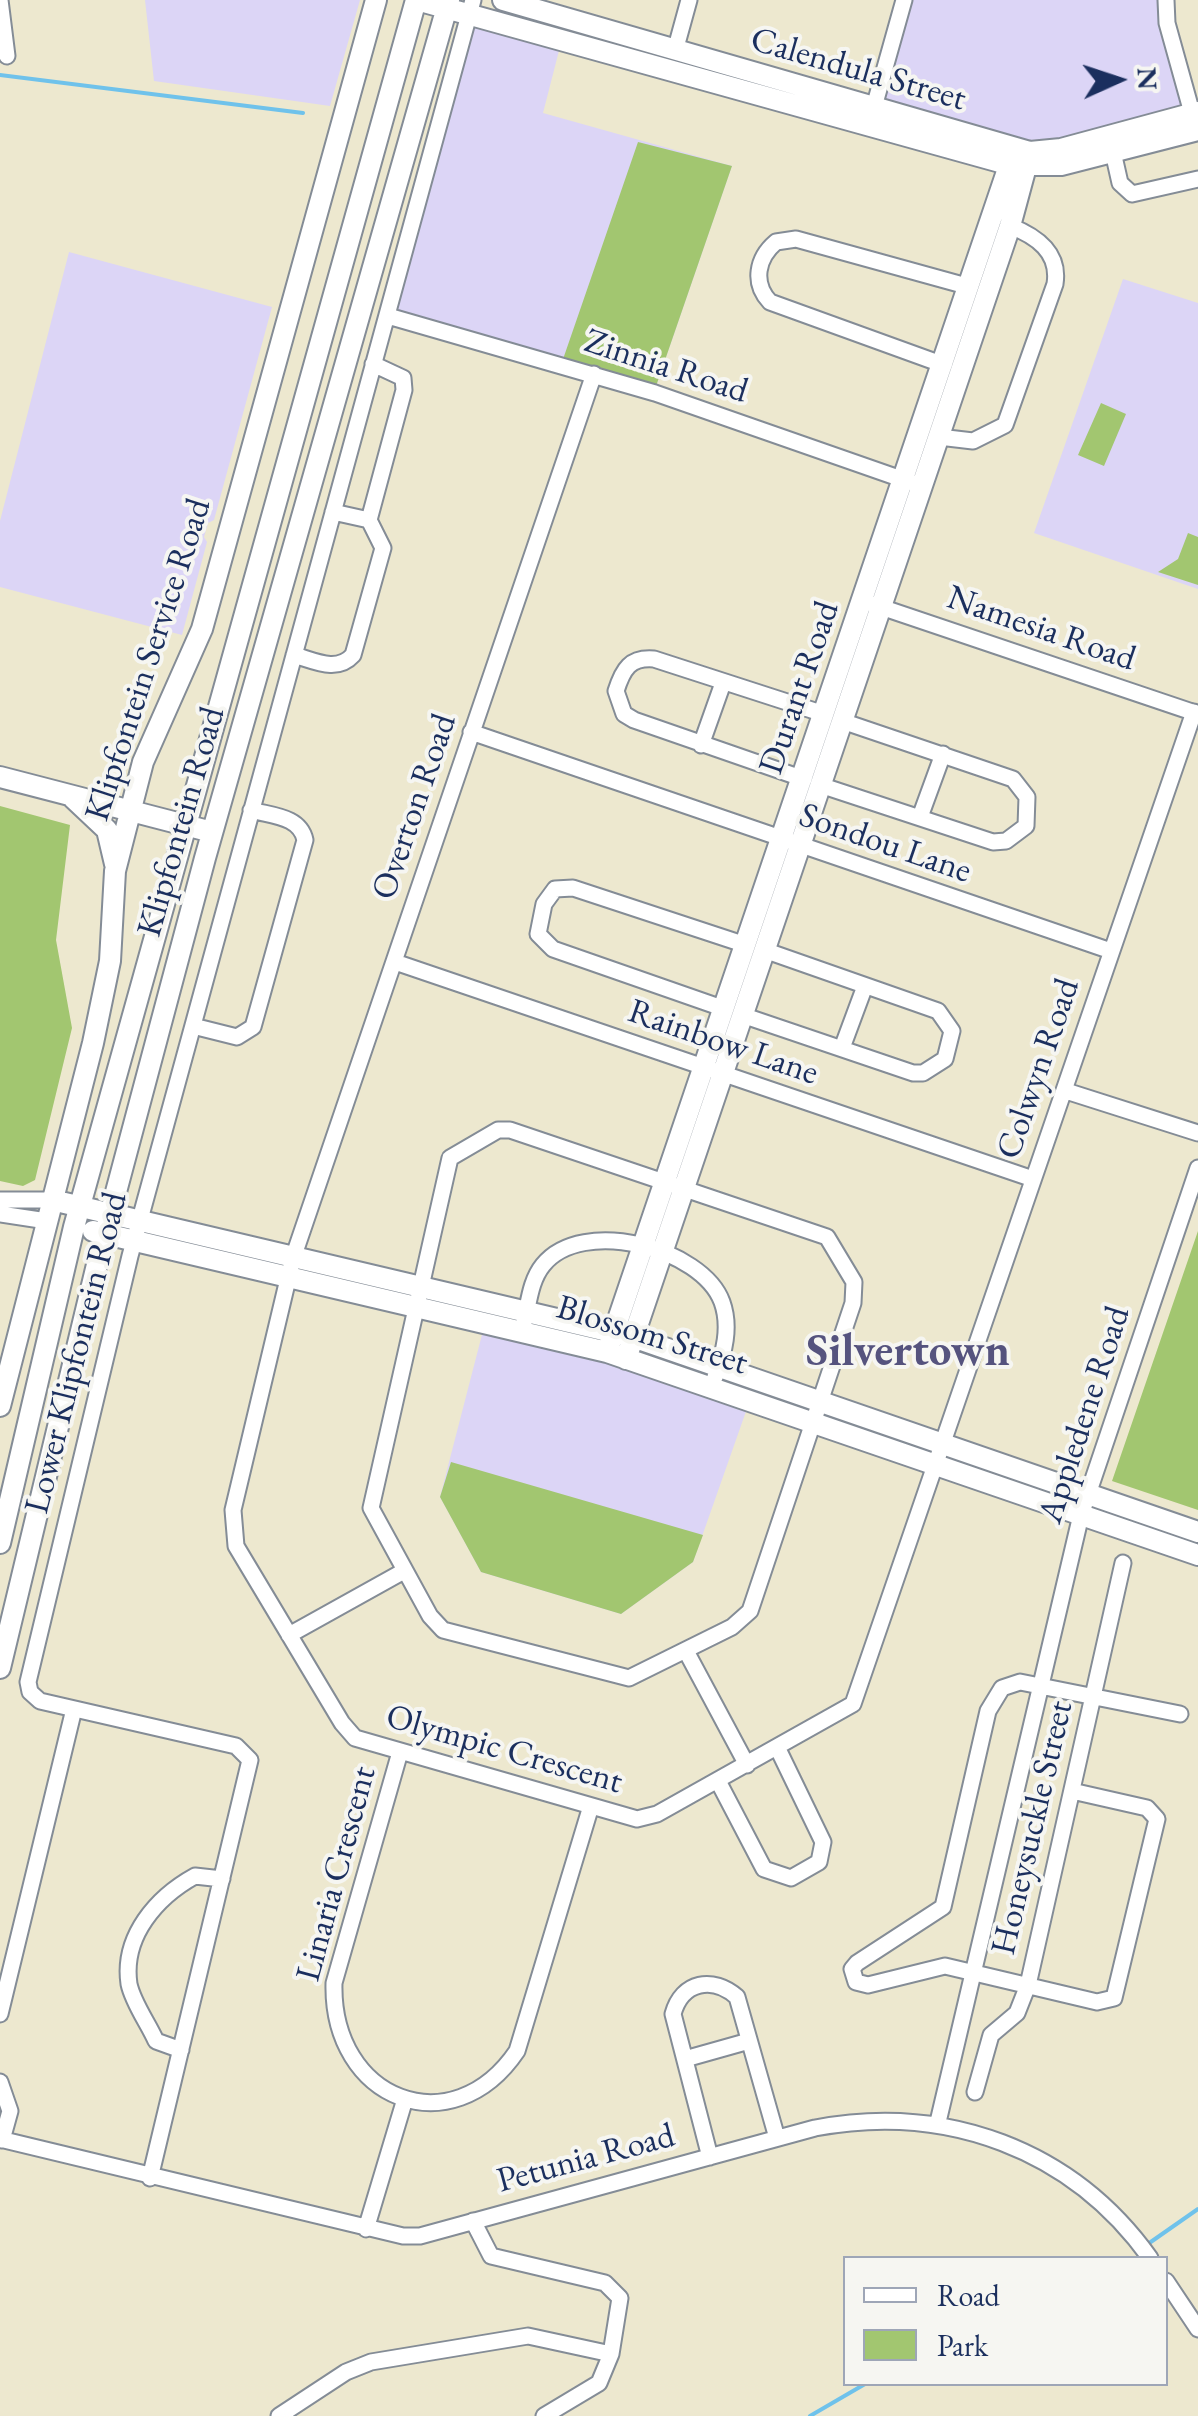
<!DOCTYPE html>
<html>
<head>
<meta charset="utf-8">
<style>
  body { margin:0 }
  #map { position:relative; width:1198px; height:2416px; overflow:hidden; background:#ede8cf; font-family:"EB Garamond",serif }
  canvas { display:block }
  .legend { position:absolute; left:843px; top:2256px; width:325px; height:130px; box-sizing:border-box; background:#f6f6f2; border:2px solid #9ea6b7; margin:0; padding:12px 18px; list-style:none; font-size:30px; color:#1b2f5e }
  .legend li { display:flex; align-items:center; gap:20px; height:50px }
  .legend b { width:50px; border:2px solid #9ea6b7 }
  .north { position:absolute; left:1068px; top:30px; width:100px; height:100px; -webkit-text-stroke:8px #f6f6f2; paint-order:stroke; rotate:87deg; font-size:28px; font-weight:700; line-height:40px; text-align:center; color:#1b2f5e }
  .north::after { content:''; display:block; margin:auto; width:35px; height:45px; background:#1b2f5e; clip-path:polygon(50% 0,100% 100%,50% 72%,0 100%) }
</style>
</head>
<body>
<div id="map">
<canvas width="1198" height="2416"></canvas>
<ul class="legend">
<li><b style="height:12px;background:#fff"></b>Road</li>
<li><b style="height:28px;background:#a2c670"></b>Park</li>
</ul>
<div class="north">N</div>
</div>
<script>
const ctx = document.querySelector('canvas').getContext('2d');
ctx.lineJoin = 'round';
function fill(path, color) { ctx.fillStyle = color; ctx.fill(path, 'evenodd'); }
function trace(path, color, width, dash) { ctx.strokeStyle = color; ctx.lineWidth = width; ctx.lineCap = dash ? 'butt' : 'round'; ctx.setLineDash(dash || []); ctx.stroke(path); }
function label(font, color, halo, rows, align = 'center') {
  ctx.font = font + ' "EB Garamond",serif'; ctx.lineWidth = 8; ctx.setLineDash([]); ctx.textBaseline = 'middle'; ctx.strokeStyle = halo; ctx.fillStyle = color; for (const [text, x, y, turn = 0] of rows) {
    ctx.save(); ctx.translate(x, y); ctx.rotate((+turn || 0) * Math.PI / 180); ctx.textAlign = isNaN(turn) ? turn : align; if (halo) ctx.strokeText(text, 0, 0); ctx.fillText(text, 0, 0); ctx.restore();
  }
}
fill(new Path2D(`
  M145,0h215l-30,106 -176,-25z
  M904,0h262l26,113 -131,36 -187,-42z
  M469,13l93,26 -19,74 189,53 -78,226 -266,-76z
  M69,252l203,55 -58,213 -6,3 -4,14 3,5 -25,93 -182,-48v-66z
  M1123,279l75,24v286l-164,-56z
  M485,1323l265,77 -57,162 -72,52 -140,-42 -41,-75z`), '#dcd5f6');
fill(new Path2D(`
  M638,142l94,24 -78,226 -93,-27z
  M1101,403l25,11 -22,52 -26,-11z
  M1188,533l10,4v48l-40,-13 20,-13z
  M0,806l70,19 -14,115 16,88 -37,152 -12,6 -23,-5z
  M1198,1231v279l-86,-29z
  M451,1462l252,73 -10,27 -72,52 -140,-42 -41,-75z`), '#a2c670');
trace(new Path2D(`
  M0,75l303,38
  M1145,2246l53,-37
  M810,2416l55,-32`), '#6fc2eb', 4);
const street = new Path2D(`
  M0,0l7,56
  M1166,0l1,23 25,90
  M675,51l14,-51
  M874,107l30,-107
  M1113,152l7,31 12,11 66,-15
  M388,316l267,77 258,90
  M944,365l-174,-63c-18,-19 -13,-44 6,-60l20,-3 174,48
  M594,374l-301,884 -60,252 3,36 106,177 13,15 282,81 20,-5 196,-110 341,-992
  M939,437l34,4 32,-16 50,-141c5,-32 -19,-48 -45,-58
  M369,520l35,-130 -1,-12 -30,-14
  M872,604l326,110
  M294,655c21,6 43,18 59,0l30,-107 -14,-28 -36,-8
  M471,732l640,219
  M701,745l22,-62
  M804,779l-170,-59 -10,-6 -8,-23c7,-22 14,-34 38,-32l170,55
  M820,785l173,57 13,-1 20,-15 1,-29 -14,-18 -171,-58
  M920,817l23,-63
  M395,962l638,217
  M725,1009l-172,-60 -15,-15 6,-30 11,-15 18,-1 173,57
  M742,1015l171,58h10l22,-14 7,-28 -14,-20 -174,-61
  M193,1026l44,11 16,-10 52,-187c-5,-24 -33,-24 -54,-30
  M842,1048l23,-62
  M1066,1091l132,42
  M498,1130h12l317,107 27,45 -1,21 -103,308 -18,16 -103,51 -186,-48 -13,-14 -59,-108 79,-350z
  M0,1200h52
  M0,1214l47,7
  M524,1322c5,-19 6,-41 19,-57 39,-49 159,-17 179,37 9,25 2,51 -7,75
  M289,1635l115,-64
  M686,1651l61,114
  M400,1752l-66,231c-3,117 118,164 183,68l74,-245
  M718,1781l46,88 27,9 28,-16 4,-20 -45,-93
  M1072,1791l75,17 10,11 -43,179 -17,4 -152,-36 -77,19 -12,-3 -4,-13 5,-6 86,-56 45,-196 14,-23 18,-6 160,32
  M0,2014l74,-305
  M181,2050l-25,-9c-8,-18 -23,-38 -27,-57 -7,-48 28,-87 66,-108l27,3
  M685,2059l64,-18
  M0,2082l10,29 -8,29
  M975,2092l16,-57 26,-22 11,-28 95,-422
  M938,2122l143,-607 117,-347
  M0,2139l403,97h17l395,-108c131,-25 257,21 335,130
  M710,2157l-37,-143c9,-33 40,-38 64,-17l40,141
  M150,2178l100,-418 -14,-14 -196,-45 -10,-9 -2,-10 102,-426 343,-1256
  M473,2221l18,35 114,27 15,15 -9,56 -12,29 -55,33
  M366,2229l39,-130
  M1166,2281l32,48
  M279,2416l67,-44 25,-10 157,-26 83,18`);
const secondary = new Path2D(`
  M417,0l594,165h50l137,-35
  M503,0l527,152 31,-3 137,-37
  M0,777l212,55
  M73,798l34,32 8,34
  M52,1200l581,137 565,195
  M93,1231l514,121 591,203
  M607,1352l408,-1204
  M626,1359l384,-1133 20,-74
  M0,1406l93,-363 17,-82 5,-90 28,-109 59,-133 174,-629
  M0,1543l74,-316 342,-1227
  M0,1668l100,-416 105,-394 244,-858`);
trace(street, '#848c96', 19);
trace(secondary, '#848c96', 24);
trace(street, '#fff', 15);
trace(secondary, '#fff', 20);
label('35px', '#1b2f5e', '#f6f6f2', [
  ["Calendula Street",858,70,16],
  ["Zinnia Road",666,367,18],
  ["Namesia Road",1041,629,19],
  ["Klipfontein Service Road",149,660,-72],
  ["Durant Road",800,688,-71],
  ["Overton Road",415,807,-71],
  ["Klipfontein Road",182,822,-74],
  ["Sondou Lane",885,844,19],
  ["Rainbow Lane",723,1043,19],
  ["Colwyn Road",1039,1069,-71],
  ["Blossom Street",652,1336,17],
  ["Lower Klipfontein Road",77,1353,-76],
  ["Appledene Road",1085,1415,-72],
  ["Olympic Crescent",504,1750,16],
  ["Honeysuckle Street",1033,1828,-77],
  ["Linaria Crescent",337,1874,-75],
  ["Petunia Road",586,2159,-15]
]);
label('bold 45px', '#55537e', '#f6f6f2', [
  ["Silvertown",908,1353]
]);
</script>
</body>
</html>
